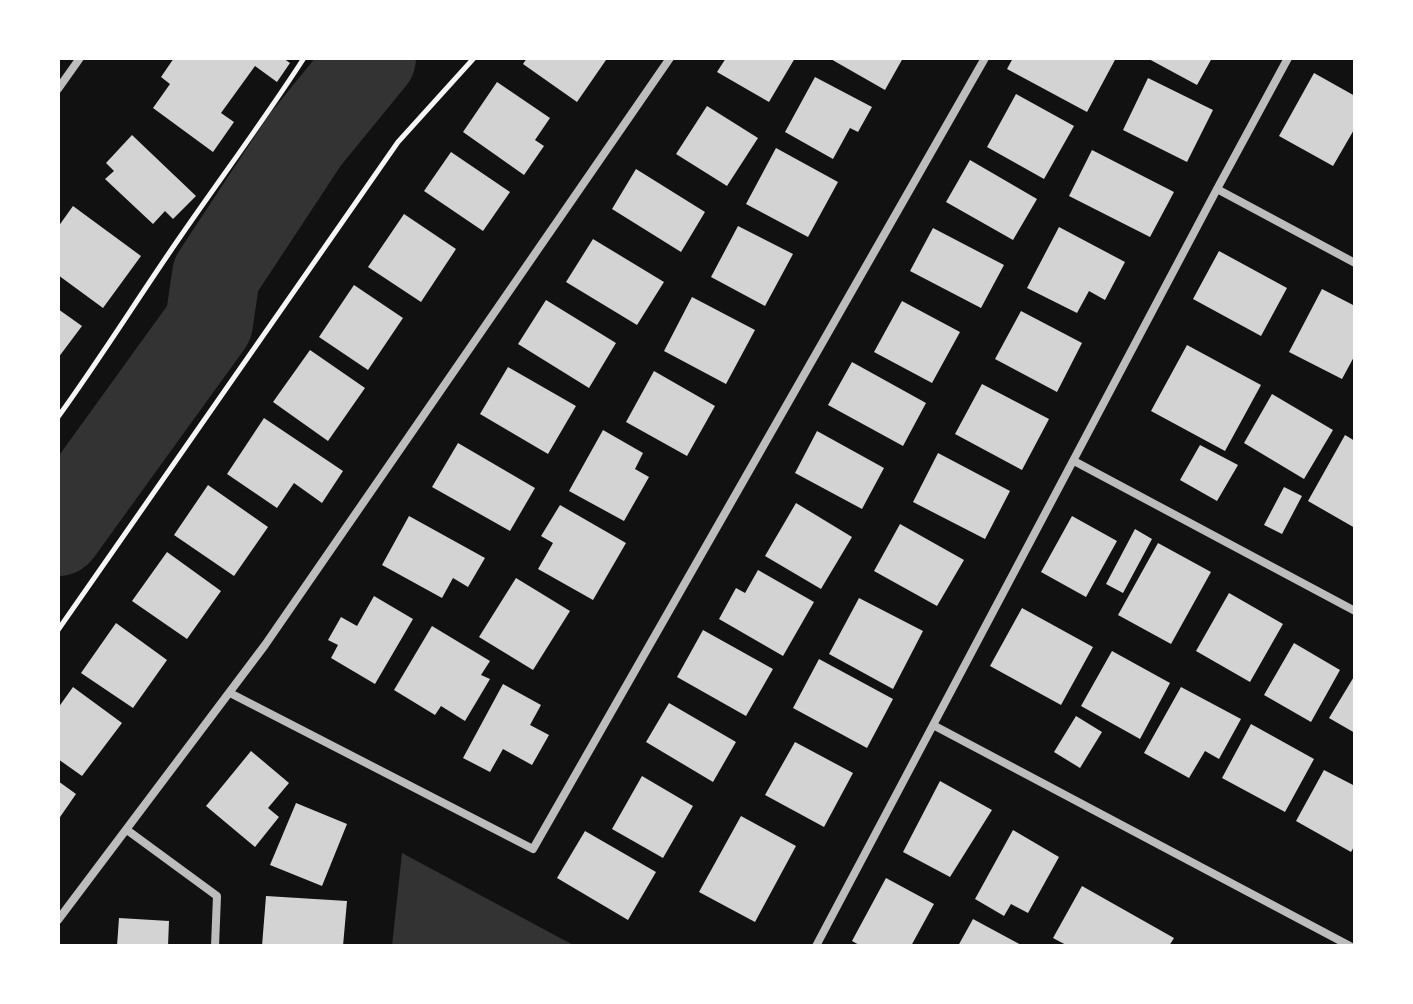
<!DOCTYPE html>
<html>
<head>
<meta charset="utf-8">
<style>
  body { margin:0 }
  #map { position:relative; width:1413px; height:1004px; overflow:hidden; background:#111; font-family:"Alegreya Sans",sans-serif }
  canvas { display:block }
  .frame { position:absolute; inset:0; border:60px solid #fff; pointer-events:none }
</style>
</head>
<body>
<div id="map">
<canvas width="1413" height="1004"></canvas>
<div class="frame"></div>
</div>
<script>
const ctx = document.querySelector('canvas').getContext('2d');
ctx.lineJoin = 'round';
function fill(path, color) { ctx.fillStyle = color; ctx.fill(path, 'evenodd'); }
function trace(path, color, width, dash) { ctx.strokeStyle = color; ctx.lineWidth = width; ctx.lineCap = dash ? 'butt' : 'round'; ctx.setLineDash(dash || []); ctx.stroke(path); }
fill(new Path2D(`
  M402,853l173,93h-183z`), '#333');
trace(new Path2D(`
  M58,532l151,-209 7,-48 89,-135 67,-82`), '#333', 88);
fill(new Path2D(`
  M174,58h10l3,2 2,-2h94l7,5 -13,19 -22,-16 -34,47 13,9 -21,30 -60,-44 17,-24 -9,-7z
  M527,58h76l3,2 -29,42 -54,-38z
  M726,58h69l-26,44 -52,-30z
  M829,58h74l-18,32z
  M1013,58h103l-29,54 -80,-43z
  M1147,58h65l-15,27z
  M1314,73l41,23v32l-22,38 -54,-30z
  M815,77l57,30 -14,25 -8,-4 -17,31 -48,-27z
  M1148,78l65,32 -26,52 -64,-32z
  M497,82l53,36 -15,22 9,6 -20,29 -61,-43z
  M1016,94l58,32 -30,53 -57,-32z
  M707,106l51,32 -31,48 -51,-32z
  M132,135l64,61 -23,23 -8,-8 -12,13 -48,-45 9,-8 -8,-8z
  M776,148l62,34 -30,55 -62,-33z
  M1092,150l82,42 -24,45 -81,-41z
  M451,152l59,40 -27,39 -59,-40z
  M970,160l67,39 -24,41 -67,-38z
  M636,169l69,43 -24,40 -69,-43z
  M73,206l68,50 -38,52 -45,-33v-48z
  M404,214l52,35 -35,53 -53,-35z
  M738,226l55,28 -28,52 -54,-29z
  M1059,227l66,35 -20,38 -16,-9 -12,22 -50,-25z
  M933,228l71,37 -23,43 -71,-37z
  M593,239l71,43 -27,43 -71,-43z
  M1219,251l68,37 -26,48 -68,-37z
  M354,285l49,33 -35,52 -49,-33z
  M1322,289l33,17v49l-13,24 -53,-27z
  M692,297l63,33 -29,54 -62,-33z
  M546,300l70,43 -27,45 -71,-44z
  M902,301l58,31 -28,51 -58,-31z
  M58,309l24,17 -24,32z
  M1021,311l61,32 -25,49 -62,-33z
  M1187,345l74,40 -36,66 -74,-40z
  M310,350l55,38 -37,53 -55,-39z
  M852,362l74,41 -23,43 -75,-41z
  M508,367l68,39 -28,48 -68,-40z
  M654,371l61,35 -28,50 -61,-34z
  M982,384l67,35 -27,51 -67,-36z
  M1272,394l61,36 -29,49 -60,-36z
  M264,418l79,53 -21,32 -28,-20 -17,25 -50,-34z
  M603,430l40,23 -8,16 14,8 -25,44 -55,-30z
  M817,431l67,37 -22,41 -67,-36z
  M1345,435l10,6v87l-47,-27z
  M458,443l77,45 -25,43 -78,-44z
  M1200,445l38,20 -21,36 -37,-21z
  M938,453l72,38 -25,48 -72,-37z
  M208,485l60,42 -34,49 -60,-41z
  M1284,487l18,9 -20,38 -18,-9z
  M796,503l56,34 -31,52 -56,-33z
  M560,505l66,38 -33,57 -55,-31 15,-26 -12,-7z
  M409,516l76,42 -17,29 -15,-9 -11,20 -60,-33z
  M1072,516l45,25 -31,56 -45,-25z
  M900,524l64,36 -27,46 -63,-35z
  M1135,529l17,10 -29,54 -17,-9z
  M1158,543l53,29 -40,72 -53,-29z
  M167,552l54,39 -34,48 -55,-38z
  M758,570l56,32 -31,54 -64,-37 17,-31 9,5z
  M516,578l54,33 -37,59 -54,-33z
  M1229,593l54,31 -33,58 -54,-31z
  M374,596l39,23 -38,65 -44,-26 7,-13 -10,-5 13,-23 16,9z
  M859,598l64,33 -30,58 -64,-35z
  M1022,608l71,39 -32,58 -71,-39z
  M116,623l51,37 -34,48 -52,-35z
  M432,626l58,35 -9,14 9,4 -25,42 -24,-15 -6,9 -41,-25z
  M703,630l70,39 -27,47 -69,-39z
  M1294,643l46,27 -29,52 -47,-27z
  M1112,651l58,32 -30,56 -59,-33z
  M819,659l74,40 -26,49 -74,-40z
  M1355,675v58l-26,-15z
  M503,684l38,21 -11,20 19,10 -17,30 -29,-16 -13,23 -27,-14z
  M73,687l49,36 -40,53 -24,-17v-51z
  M1181,687l60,32 -22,40 -14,-8 -16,27 -45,-25z
  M669,703l67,39 -23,40 -67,-40z
  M1076,716l26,16 -22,36 -26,-16z
  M1251,724l63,35 -29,53 -63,-34z
  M795,742l58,31 -29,54 -59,-32z
  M251,751l38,32 -21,25 11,9 -24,30 -49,-41z
  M1324,770l31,16v59l-4,7 -55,-31z
  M642,776l51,30 -30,52 -51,-29z
  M58,781l18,13 -18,26z
  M940,781l52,29 -42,67 -47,-25z
  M296,803l51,21 -25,62 -52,-21z
  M741,816l55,30 -41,76 -56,-30z
  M1013,830l46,27 -31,56 -17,-9 -7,12 -29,-17z
  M585,831l71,41 -28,48 -71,-42z
  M886,878l48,26 -23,42h-50l-9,-5z
  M1082,886l92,52 -5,8h-101l-15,-8z
  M266,896l81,5 -4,45h-81z
  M119,918l50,3 -1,25h-51z
  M973,919l50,27h-65z`), '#d3d3d3');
trace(new Path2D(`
  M58,417c42,-58 80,-119 120,-177 42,-61 86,-120 126,-182
  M58,630l340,-488 76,-84`), '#f5f5f5', 5);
trace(new Path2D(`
  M58,89l22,-31
  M1217,189l138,74
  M1074,461l281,150
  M230,693l303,156 452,-791
  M933,725l417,221
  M127,830l90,66 -2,50
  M58,920l207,-275 405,-587
  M816,946l401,-757 71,-131`), '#bcbcbc', 8);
</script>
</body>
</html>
